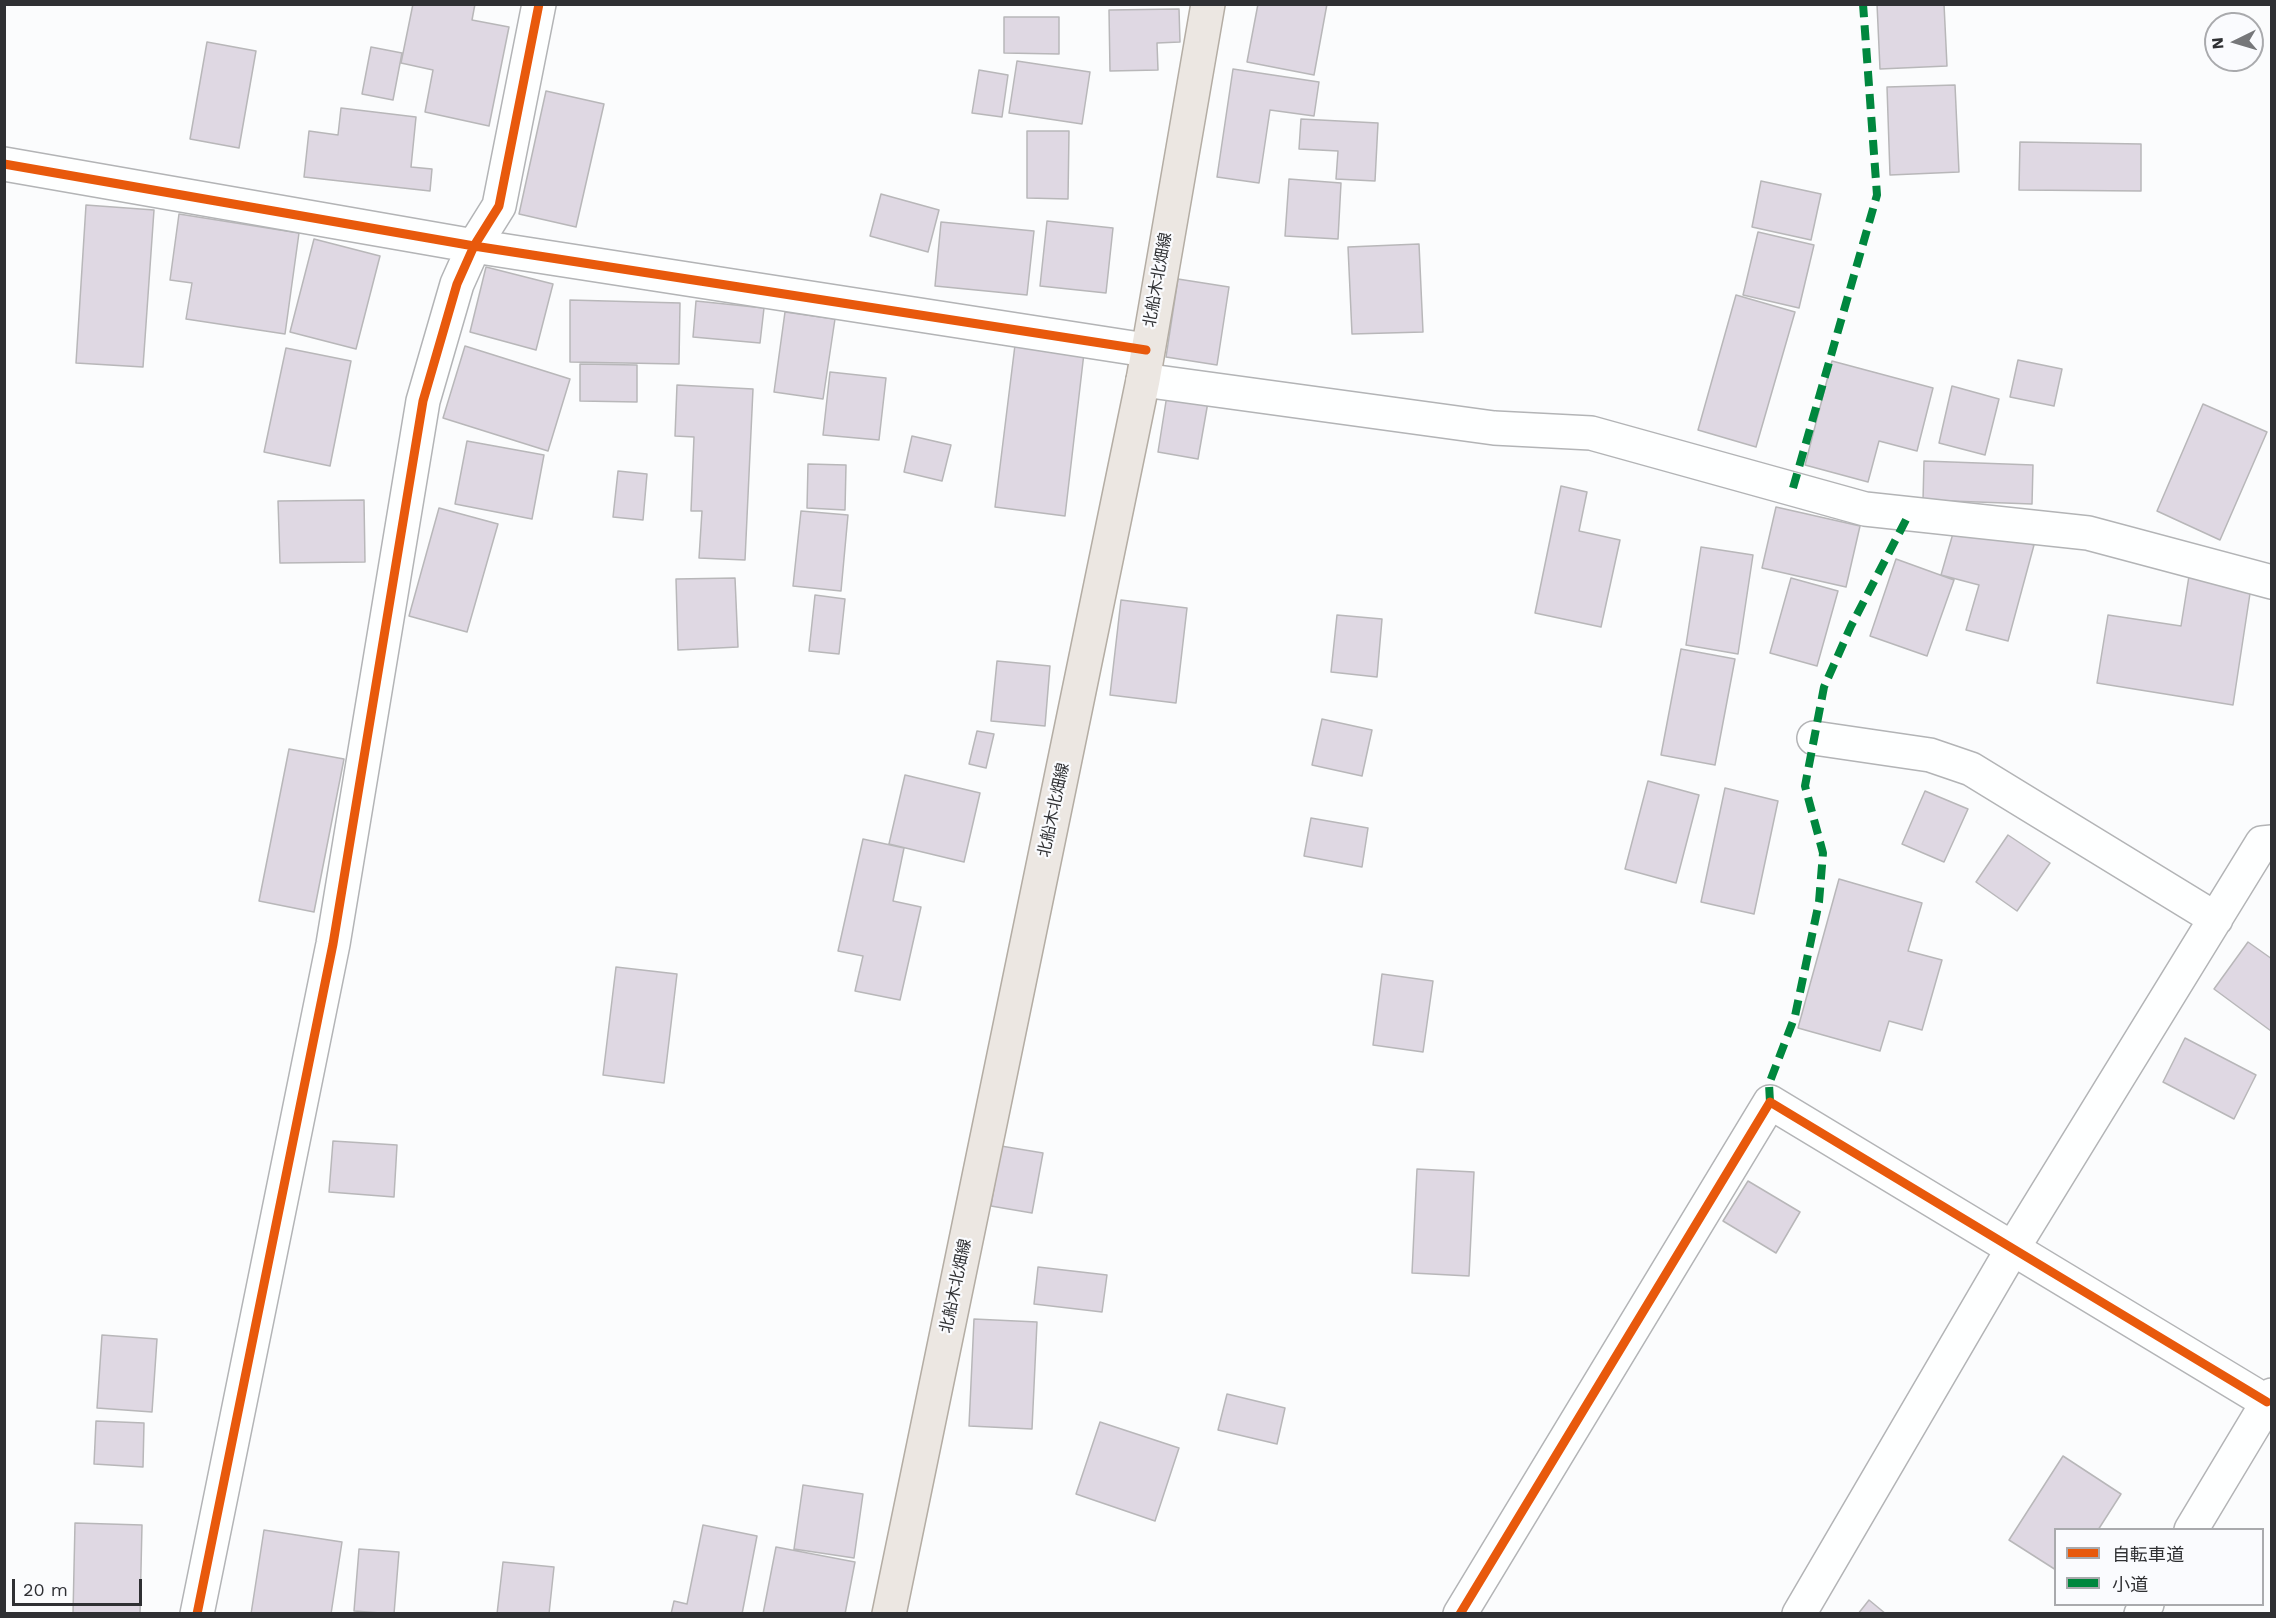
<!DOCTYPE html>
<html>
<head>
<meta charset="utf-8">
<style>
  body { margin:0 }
  #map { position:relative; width:2276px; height:1618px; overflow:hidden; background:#fbfcfd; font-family:"Work Sans","Noto Sans JP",sans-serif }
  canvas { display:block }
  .frame { position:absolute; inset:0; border:6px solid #2f3033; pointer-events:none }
  .legend { position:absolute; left:2054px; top:1528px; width:210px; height:78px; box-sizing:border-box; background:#fafbfe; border:2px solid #a9aaad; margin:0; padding:8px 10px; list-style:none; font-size:18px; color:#2f3033 }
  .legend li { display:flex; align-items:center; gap:12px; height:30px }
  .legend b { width:30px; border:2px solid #a9aaad }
  .north { position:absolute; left:2204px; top:12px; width:60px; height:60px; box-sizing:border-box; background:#fafbfe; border:2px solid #a9aaad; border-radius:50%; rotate:265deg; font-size:16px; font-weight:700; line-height:24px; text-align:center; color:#2f3033 }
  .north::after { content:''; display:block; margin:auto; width:21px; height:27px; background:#76777a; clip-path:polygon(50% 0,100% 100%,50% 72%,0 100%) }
  .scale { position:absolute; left:12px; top:1579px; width:130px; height:27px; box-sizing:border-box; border:3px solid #2f3033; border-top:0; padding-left:8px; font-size:18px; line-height:21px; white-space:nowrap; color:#2f3033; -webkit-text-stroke:4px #fafbfe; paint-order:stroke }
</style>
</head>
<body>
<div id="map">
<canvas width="2276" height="1618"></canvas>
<div class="frame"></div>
<ul class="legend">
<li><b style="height:8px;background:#e8590c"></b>自転車道</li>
<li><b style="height:8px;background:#00873e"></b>小道</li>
</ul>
<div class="north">N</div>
<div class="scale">20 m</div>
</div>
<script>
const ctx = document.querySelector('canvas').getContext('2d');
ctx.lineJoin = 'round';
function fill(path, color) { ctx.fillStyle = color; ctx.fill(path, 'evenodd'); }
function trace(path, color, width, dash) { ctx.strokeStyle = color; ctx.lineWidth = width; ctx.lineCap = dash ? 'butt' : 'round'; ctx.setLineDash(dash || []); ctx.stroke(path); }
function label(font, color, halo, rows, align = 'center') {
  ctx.font = font + ' "Work Sans","Noto Sans JP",sans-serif'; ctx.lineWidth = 4.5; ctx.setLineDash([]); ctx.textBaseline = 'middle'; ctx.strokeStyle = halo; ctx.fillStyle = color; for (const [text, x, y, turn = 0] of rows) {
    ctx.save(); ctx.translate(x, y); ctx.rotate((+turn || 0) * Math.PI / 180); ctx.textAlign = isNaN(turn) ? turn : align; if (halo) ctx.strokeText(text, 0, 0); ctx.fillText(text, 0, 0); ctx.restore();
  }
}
const building = new Path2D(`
  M413,4h62l-3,16 37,7 -20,99 -64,-14 8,-42 -32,-7z
  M1258,4h69l-13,71 -67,-13z
  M1877,4h67l3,62 -67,3z
  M1179,9l1,33 -23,1 1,27 -48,1 -1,-61z
  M1004,17h55v37l-55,-1z
  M207,42l49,9 -17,97 -49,-9z
  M371,47l31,6 -9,47 -31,-6z
  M1017,61l73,11 -8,52 -73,-11z
  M1233,69l86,13 -5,34 -44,-6 -11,73 -42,-6z
  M979,70l29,5 -6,42 -30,-4z
  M1955,85l4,87 -69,3 -3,-88z
  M546,91l58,13 -28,123 -57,-13z
  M341,108l75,9 -5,50 21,2 -2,22 -126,-14 5,-46 29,4z
  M1301,119l77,4 -3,58 -39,-2 2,-28 -39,-2z
  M1027,131h42l-1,68 -41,-1z
  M2020,142l121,2v47l-122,-1z
  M1289,179l52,4 -3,56 -53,-3z
  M1761,181l60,13 -10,46 -59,-13z
  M881,194l58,16 -11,42 -58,-16z
  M86,205l68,5 -11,157 -67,-4z
  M179,214l120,19 -14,101 -99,-15 6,-36 -22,-3z
  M1047,221l66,7 -7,65 -66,-7z
  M941,222l93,9 -7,64 -92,-9z
  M1758,232l56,13 -15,63 -56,-13z
  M314,239l66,17 -24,93 -66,-17z
  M1419,244l4,88 -71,2 -4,-87z
  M486,267l67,17 -17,66 -66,-18z
  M1178,279l51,8 -12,78 -51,-8z
  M1736,295l59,17 -39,135 -58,-17z
  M570,300l110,3 -1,61 -109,-2z
  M696,301l68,7 -4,35 -67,-6z
  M785,312l50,7 -12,80 -49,-7z
  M1015,345l69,8 -19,163 -70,-9z
  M465,346l105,33 -22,72 -105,-33z
  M286,348l65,13 -21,105 -66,-14z
  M2018,360l44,9 -8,37 -44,-9z
  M1832,361l101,27 -16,63 -38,-10 -11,41 -63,-17z
  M580,364l57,1v37l-57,-1z
  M830,372l56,6 -7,62 -56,-5z
  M677,385l76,4 -8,171 -46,-2 3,-47h-11l3,-74 -19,-1z
  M1952,386l47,13 -14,56 -46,-12z
  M1167,395l41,7 -10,57 -40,-7z
  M2203,404l64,28 -47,108 -63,-29z
  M912,436l39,9 -9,36 -38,-9z
  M467,441l77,14 -12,64 -77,-15z
  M1924,461l109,4 -1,39 -109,-4z
  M808,464l38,1 -1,45 -38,-2z
  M618,471l29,3 -4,46 -30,-3z
  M1561,486l26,6 -8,39 41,9 -19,87 -66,-14z
  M364,500l1,62 -85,1 -2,-62z
  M1776,507l84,19 -14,61 -84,-19z
  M439,508l59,16 -31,108 -58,-16z
  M801,511l47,4 -7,76 -48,-5z
  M1956,523l78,22 -26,96 -42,-11 13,-45 -38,-10z
  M1701,547l52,8 -15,99 -52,-9z
  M1896,559l58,21 -27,76 -57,-20z
  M2189,576l62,11 -18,118 -136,-22 11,-68 73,11z
  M735,578l3,69 -60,3 -2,-71z
  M1791,578l47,13 -21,75 -47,-13z
  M815,595l30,4 -6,55 -30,-3z
  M1121,600l66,8 -11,95 -66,-8z
  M1337,615l45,4 -5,58 -46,-5z
  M1681,649l54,10 -20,106 -54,-10z
  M997,661l53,5 -5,60 -54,-5z
  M1322,719l50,11 -10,46 -50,-11z
  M977,731l17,3 -8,34 -17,-4z
  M289,749l55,10 -30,153 -55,-11z
  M905,775l75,18 -16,69 -75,-18z
  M1648,781l51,14 -23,88 -51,-14z
  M1725,788l53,13 -24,113 -53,-12z
  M1925,791l43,18 -24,53 -42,-18z
  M1311,818l57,10 -6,39 -58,-11z
  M2008,835l42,28 -33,48 -41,-29z
  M863,839l41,9 -11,53 28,6 -21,93 -45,-9 8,-35 -25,-5z
  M1839,879l83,24 -14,48 34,9 -20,70 -33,-9 -9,30 -82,-23z
  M2248,942l24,17 -1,72 -57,-42z
  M616,967l61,7 -13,109 -61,-8z
  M1382,974l51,7 -10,71 -50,-7z
  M2185,1038l71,37 -22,44 -71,-37z
  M333,1141l64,4 -3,52 -65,-5z
  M1001,1146l42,7 -11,60 -41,-7z
  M1417,1169l57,3 -5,104 -57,-3z
  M1748,1181l52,31 -24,41 -53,-32z
  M1038,1267l69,8 -5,37 -68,-8z
  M974,1319l63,3 -5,107 -63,-3z
  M102,1335l55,4 -5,73 -55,-4z
  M1227,1394l58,14 -8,36 -59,-14z
  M96,1421l48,2 -1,44 -49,-3z
  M1100,1422l79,26 -24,73 -79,-27z
  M2063,1456l58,38 -23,36h-42v40l-47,-30z
  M803,1485l60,9 -9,64 -60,-9z
  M75,1523l67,2 -2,89h-67z
  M703,1525l54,11 -15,78h-71l3,-13 13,3z
  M264,1530l78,12 -11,72h-80z
  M776,1547l79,15 -10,52h-82z
  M359,1549l40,3 -5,62 -40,-3z
  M503,1562l51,5 -5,47h-52z
  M1869,1600l17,14h-28z`);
fill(building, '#dfd8e3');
trace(building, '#b8b7b9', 1.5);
const minor = new Path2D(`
  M4,164l470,82 672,104
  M1143,380l351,48 97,5 274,76 223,24 184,49
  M1814,738l116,17 41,14 245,150
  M2191,1530l81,-135
  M197,1614l136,-670 90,-543 34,-117 17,-38 25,-40 40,-202
  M1460,1614l310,-512 497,300
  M1799,1614l214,-366 249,-405 10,-1
  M2141,1614l6,-10`);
const major = new Path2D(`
  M889,1614l254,-1234 65,-376`);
trace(minor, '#b3b4b6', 36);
trace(major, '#b4ada4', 36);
trace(minor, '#feffff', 33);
trace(major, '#ece7e2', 33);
trace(new Path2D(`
  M1793,488l84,-293 -14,-191
  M1770,1102l-1,-18 26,-68 24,-114 4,-49 -18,-67 19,-99 27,-61 58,-112`), '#00873e', 8, [15, 8]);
trace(new Path2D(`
  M4,164l470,82 672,104
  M197,1614l136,-670 90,-543 34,-117 17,-38 25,-40 40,-202
  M1460,1614l310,-512 497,300`), '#e8590c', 9);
label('16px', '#2f3033', '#fafbfe', [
  ["北船木北畑線",1158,280,-80],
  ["北船木北畑線",1054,810,-78],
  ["北船木北畑線",956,1286,-78]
]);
</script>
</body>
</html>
